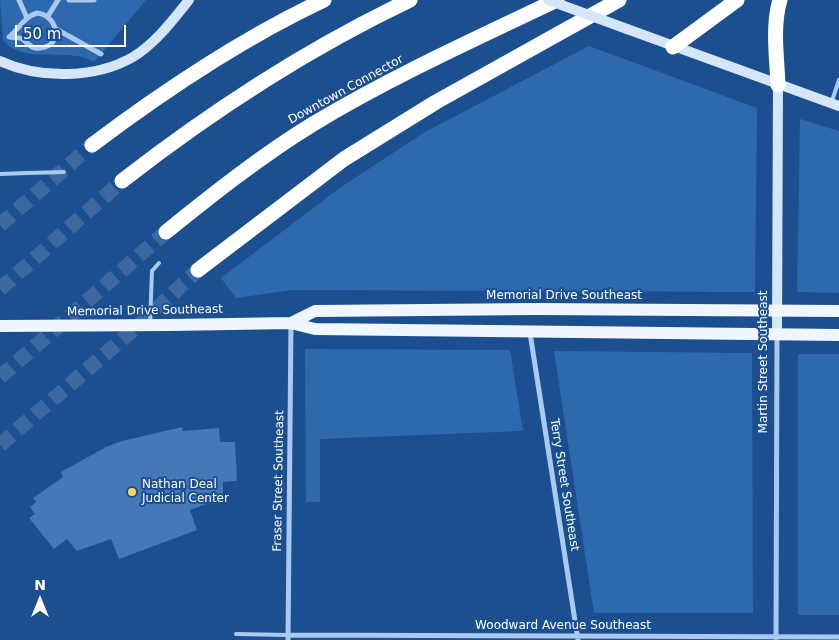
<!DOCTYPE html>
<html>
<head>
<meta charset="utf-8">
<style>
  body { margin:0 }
  #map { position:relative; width:839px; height:640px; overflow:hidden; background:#1b4f8f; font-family:"DejaVu Sans",sans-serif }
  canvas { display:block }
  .north { position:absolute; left:15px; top:575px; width:50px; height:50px; -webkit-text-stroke:4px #1b4f8f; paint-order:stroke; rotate:0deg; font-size:14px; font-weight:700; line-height:20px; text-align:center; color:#fff }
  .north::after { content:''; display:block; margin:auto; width:18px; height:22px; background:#fff; clip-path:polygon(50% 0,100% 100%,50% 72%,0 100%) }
  .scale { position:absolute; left:15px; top:25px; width:111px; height:22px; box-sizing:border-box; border:2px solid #fff; border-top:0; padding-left:6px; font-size:15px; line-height:18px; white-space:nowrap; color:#fff; -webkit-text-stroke:4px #1b4f8f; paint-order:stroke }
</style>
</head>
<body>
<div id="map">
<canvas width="839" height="640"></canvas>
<div class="north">N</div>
<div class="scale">50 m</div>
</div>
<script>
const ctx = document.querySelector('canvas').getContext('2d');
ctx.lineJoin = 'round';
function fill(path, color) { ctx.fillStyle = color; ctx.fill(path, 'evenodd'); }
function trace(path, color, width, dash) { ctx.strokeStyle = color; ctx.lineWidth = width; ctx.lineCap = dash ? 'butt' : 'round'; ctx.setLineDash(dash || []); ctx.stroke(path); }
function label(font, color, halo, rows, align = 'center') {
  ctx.font = font + ' "DejaVu Sans",sans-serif'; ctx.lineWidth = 4; ctx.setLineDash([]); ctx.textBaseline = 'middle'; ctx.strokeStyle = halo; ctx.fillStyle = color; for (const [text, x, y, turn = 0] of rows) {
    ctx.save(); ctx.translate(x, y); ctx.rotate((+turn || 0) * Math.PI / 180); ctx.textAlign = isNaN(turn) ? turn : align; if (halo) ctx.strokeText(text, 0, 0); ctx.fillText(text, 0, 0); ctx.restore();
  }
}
fill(new Path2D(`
  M0,0h146l-52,62c-24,-16 -71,4 -91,-22z
  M589,46l168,62 -2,184 -462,-2 -57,8 -15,-20 120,-91 84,-55z
  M800,119l39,12v162l-42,-1z
  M305,349l205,1 13,81 -203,8v63h-14z
  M554,351l198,2 1,260h-159z
  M798,354h41v261h-41z`), '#2e69ad');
fill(new Path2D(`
  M182,427l1,4 36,-3 1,14h15l2,39 -14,1v16l-33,12 7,20 -78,29 -8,-20 -34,12 -10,-12 -13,10 -25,-31 6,-4 -5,-7 6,-5 -3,-4 30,-21 -2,-5 45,-25 16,-6z`), '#4478b7');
trace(new Path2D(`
  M0,225l92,-80
  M0,289l122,-108
  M0,377l166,-145
  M0,445l148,-128 50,-47`), '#3d69a0', 15, [15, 8]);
trace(new Path2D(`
  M832,101l7,-21
  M0,174l28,-1
  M152,271l7,-8
  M236,634l52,1`), '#a9c9ee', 4);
trace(new Path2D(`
  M19,0l8,18
  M69,0h25
  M37,13c21,2 27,33 3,35 -10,2 -12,-7 -20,-10 -3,-1 -8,0 -11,-1 10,-8 15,-20 28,-24z
  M48,16l10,-16
  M56,29l45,25
  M530,333l48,307
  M288,635l551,2
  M776,639l1,-304
  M288,640l3,-317`), '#a9c9ee', 5);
trace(new Path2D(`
  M627,29l212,77
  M0,61c39,18 95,18 133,-4 22,-13 40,-37 56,-57
  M777,334l1,-249`), '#d6e6fa', 10);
trace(new Path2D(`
  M291,323l24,-12 221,-2 303,2
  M170,325l121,-2 24,6 524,6`), '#f0f6ff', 12);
trace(new Path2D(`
  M673,47l64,-47
  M778,85c-1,-27 -6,-59 2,-85
  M92,145c73,-55 149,-106 232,-145
  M122,181c90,-70 185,-132 288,-181
  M166,232c47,-38 95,-76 147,-108 78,-47 162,-85 244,-124
  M198,270l146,-111 92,-57 183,-102`), '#fff', 15);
trace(new Path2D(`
  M28,173l36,-1
  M150,323l2,-52`), '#a9c9ee', 4);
trace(new Path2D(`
  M548,0l79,29`), '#d6e6fa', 10);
trace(new Path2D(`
  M0,326l170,-1`), '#f0f6ff', 12);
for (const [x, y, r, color] of [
  [132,492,5,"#ffd166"]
]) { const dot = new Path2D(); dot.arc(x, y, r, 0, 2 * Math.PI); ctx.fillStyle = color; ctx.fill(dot); trace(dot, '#1b4f8f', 2); }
label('12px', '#fff', '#1b4f8f', [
  ["Downtown Connector",346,90,-29],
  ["Memorial Drive Southeast",564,296],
  ["Memorial Drive Southeast",145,311,-1],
  ["Martin Street Southeast",764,362,-90],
  ["Fraser Street Southeast",279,481,-89],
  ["Terry Street Southeast",564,485,81],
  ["Woodward Avenue Southeast",563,626]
]);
label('12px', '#fff', '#1b4f8f', [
  ["Nathan Deal",142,485],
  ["Judicial Center",142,499]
], 'left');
</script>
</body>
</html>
